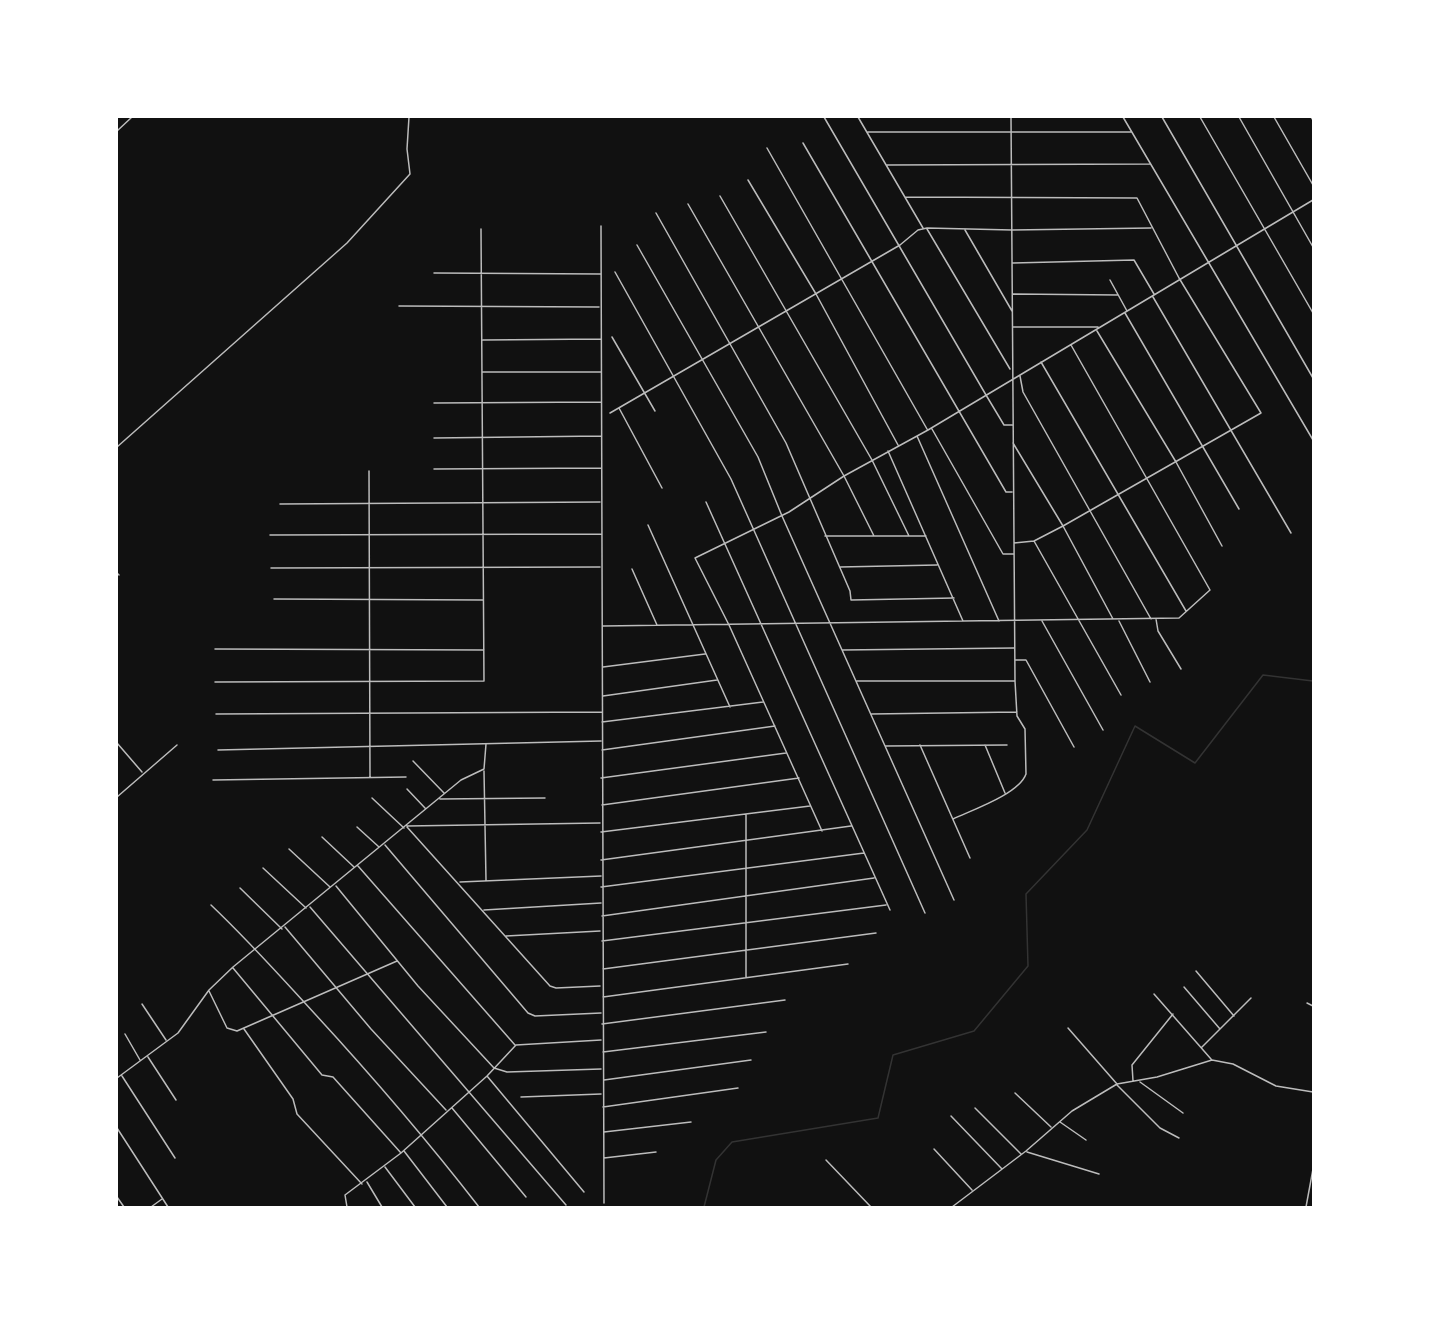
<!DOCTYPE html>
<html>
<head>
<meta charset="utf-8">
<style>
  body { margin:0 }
  #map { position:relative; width:1430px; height:1324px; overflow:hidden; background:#111; font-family:"DejaVu Sans",sans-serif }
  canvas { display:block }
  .frame { position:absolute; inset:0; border:118px solid #fff; pointer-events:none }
</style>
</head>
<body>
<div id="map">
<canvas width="1430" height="1324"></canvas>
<div class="frame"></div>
</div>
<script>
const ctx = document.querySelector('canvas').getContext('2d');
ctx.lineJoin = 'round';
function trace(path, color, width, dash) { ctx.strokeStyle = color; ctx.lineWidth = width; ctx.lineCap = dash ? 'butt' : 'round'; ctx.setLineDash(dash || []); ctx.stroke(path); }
trace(new Path2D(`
  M704,1207l12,-47 16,-18 146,-24 15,-63 81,-24 54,-65 -2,-72 61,-64 48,-104 60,37 68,-88 50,6`), '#333', 1.5);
trace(new Path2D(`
  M824,117l162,278 18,30h8
  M858,117l65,111
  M1123,117l190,323
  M1162,117l151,261
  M1200,117l113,196
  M1239,117l74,130
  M1274,117l39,68
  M1311,117l2,3
  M117,131l15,-14
  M868,132h263
  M803,143l203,349h6
  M767,148l160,281
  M887,165l263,-1
  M748,180l68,114 82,151
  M720,196l152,264 37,76
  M905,197l232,1 42,80 82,135 -198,113 -29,15 -20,2
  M688,204l156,272 30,60
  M656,213l130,230 64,148 1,9 103,-2
  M601,226l3,977
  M927,229l83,140
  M965,230l47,81
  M637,245l121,212 24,59 172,384
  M1013,263l121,-3 20,34
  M615,272l116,207 194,434
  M434,273l167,1
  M1110,280l17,31
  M1013,294l105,1
  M1153,297l138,236
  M399,306l200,1
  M1125,313l114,196
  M1013,327h85
  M1097,331l79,131 46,84
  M612,337l43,74
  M483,340l118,-1
  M1041,362l145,249
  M483,372h118
  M1020,376l3,16 128,227
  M434,403l167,-1
  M619,408l43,80
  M610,413l290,-168 18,-15 9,-2 85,2 139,-2
  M932,429l71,125h10
  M917,436l82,185
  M434,438l167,-2
  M1013,443l50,83 50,93
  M117,447l230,-204 63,-69 -3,-25 2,-32
  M888,451l75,170
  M434,469l167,-1
  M369,471l1,306
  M706,502l184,408
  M280,504l320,-2
  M648,525l82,182
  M270,535l332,-1
  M825,536h101
  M1034,541l87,154
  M840,567l97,-2
  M271,568l329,-1
  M632,569l25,56
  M117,573l2,2
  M274,599l209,1
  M1156,619l2,12 23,38
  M1042,621l61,109
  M1119,621l31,61
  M603,626l576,-8 31,-28 -139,-245
  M215,649l269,1
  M842,650l172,-2
  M1015,660h11l48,87
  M603,667l102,-13
  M857,681h157
  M215,682l269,-1 -3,-452
  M603,696l114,-16
  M216,714l386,-2
  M871,714l146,-2
  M602,722l161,-20
  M117,743l25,29
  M920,745l50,113
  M985,745l20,48
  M885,746l122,-1
  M218,750l383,-9
  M602,750l173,-24
  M413,761l31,32
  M484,771l2,109
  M601,778l185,-25
  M213,780l193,-3
  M407,789l18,19
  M117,797l60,-52
  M372,798l32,30
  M440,799l105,-1
  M602,805l197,-27
  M746,814v163
  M953,819c19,-9 66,-25 73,-45l-1,-45 -8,-13 -2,-35 -4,-564
  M407,826l193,-3
  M357,827l22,20
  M407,827l143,159 6,2 44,-2
  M822,831l-93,-206 -34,-67 94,-46 55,-36 84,-46 385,-230
  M601,832l209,-26
  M322,837l32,30
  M385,845l143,168 7,3 66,-3
  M289,849l41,38
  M601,860l250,-34
  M358,866l157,179
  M263,868l43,40
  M460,882l141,-6
  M336,886l82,100 76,82 13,4 94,-3
  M601,887l263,-34
  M240,888l42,41
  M211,905c37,35 70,72 104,109 58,63 112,126 164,193
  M310,907l256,298
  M484,910l117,-7
  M602,916l272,-38
  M285,927l86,102 75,81
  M506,936l94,-5
  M602,941l284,-36
  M233,968l89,107 11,2 68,76
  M603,969l273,-36
  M1196,971l38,45
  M1184,987l36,42
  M209,991l18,37 10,3 160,-70
  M1154,994l57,65
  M603,997l245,-33
  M1307,1003l6,3
  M142,1004l24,36
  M602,1024l183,-24
  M1068,1028l49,56
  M244,1029l49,70 4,15 65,70
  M125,1034l15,26
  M1202,1047l49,-49
  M603,1052l163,-20
  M148,1057l28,43
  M122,1076l53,82
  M487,1076l97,116
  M117,1078l61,-45 31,-43 24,-23 228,-187 23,-11 2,-25
  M604,1080l147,-20
  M1133,1081l-1,-16 41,-51
  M1140,1082l43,31
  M1117,1085l43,43 19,10
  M1015,1093l36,34
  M521,1097l80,-3
  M603,1107l135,-19
  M452,1108l74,89
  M975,1108l46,46
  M951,1116l51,53
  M1060,1122l26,18
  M117,1128l51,79
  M604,1132l87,-10
  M934,1149l38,41
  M404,1151l43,56
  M1027,1152l72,22
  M604,1158l52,-6
  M826,1160l45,47
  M385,1167l30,40
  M367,1182l15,25
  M117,1197l7,10
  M151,1207l11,-8
  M347,1207l-2,-12 56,-42 86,-77 29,-31 85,-5
  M952,1207l74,-56 46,-40 45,-27 40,-7 55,-17 21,4 43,22 37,6
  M1306,1207l7,-38`), '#bcbcbc', 1.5);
</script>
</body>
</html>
